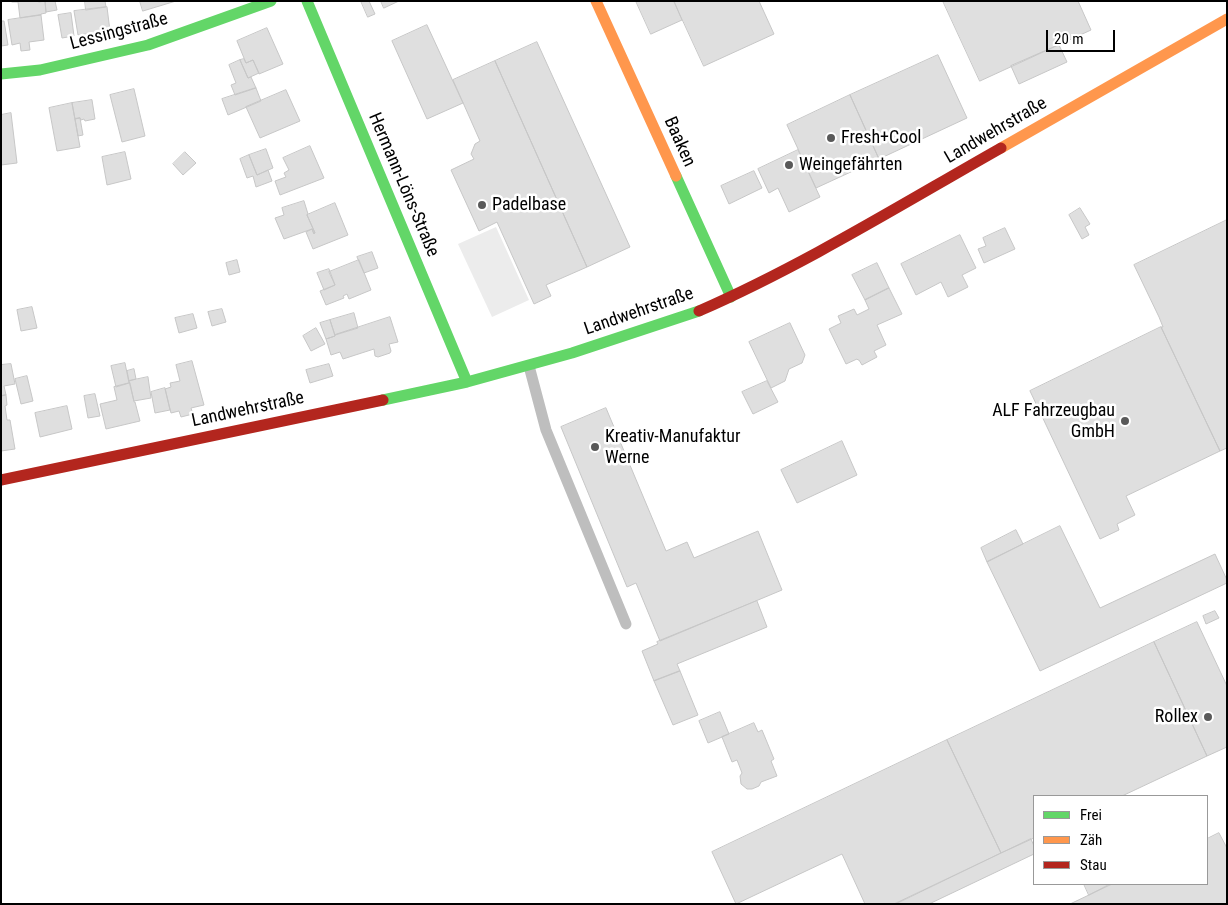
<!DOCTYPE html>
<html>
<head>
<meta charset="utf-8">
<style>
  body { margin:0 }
  #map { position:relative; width:1228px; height:905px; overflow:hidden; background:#fff; font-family:"Roboto Condensed",sans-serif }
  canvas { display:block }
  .frame { position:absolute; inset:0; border:2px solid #000; pointer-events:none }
  .legend { position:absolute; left:1033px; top:795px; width:175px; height:90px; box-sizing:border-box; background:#fff; border:1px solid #999; margin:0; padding:6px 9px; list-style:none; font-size:15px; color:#000 }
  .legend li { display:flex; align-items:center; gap:10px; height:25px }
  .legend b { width:25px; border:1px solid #999 }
  .scale { position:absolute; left:1046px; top:30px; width:69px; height:22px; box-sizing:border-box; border:2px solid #000; border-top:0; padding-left:6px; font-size:15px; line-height:18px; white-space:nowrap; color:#000; -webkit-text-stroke:4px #fff; paint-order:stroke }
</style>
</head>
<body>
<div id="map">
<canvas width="1228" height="905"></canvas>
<div class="frame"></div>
<ul class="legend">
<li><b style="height:6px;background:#63d668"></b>Frei</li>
<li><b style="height:6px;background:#ff974d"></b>Zäh</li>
<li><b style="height:6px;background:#b3261e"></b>Stau</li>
</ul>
<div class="scale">20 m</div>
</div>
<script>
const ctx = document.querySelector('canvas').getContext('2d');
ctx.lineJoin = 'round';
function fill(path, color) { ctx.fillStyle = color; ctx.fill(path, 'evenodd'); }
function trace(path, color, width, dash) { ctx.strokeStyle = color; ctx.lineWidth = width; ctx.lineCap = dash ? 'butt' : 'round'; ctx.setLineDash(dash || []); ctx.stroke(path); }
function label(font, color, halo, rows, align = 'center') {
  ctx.font = font + ' "Roboto Condensed",sans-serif'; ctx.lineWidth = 5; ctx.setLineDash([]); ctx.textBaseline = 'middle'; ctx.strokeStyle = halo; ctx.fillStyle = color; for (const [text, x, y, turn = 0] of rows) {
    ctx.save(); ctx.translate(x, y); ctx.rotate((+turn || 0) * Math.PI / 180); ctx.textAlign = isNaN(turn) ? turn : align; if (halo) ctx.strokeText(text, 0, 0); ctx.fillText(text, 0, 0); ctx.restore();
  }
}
fill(new Path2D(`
  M496,227l33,73 -37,17 -34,-73z`), '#ececec');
const building = new Path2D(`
  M12,1h33l1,12 -5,1v1l-21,3 -2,-16h-6z
  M39,1h16l2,9 -11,2 -1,-11 -6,1z
  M85,1h20l1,6 -20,3z
  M140,1h36l-33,10z
  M361,1h8l6,13 -7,3z
  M381,1h18l-15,7z
  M636,1h38l8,19 -31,14z
  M674,1h85l15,33 -70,32z
  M943,1h135l13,29 -111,51z
  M107,7l3,24 -32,4 -4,-24z
  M71,13l3,23 -12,2 -4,-23z
  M41,15l3,25 -15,2 1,8 -9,1 -1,-8 -8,2 -4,-25z
  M1,21h3l4,24 -7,1z
  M427,25l36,78 -36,16 -35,-78z
  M267,28l16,36 -24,10 -6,-14 -7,3 -9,-22z
  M537,42l93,205 -43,20 -92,-206z
  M1059,45l8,17 -48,22 -8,-18z
  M938,55l29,63 -88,41 -29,-64z
  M244,59l2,4 7,-3 6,13 -11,5 -8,-18z
  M240,60l8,18 3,-1 5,11 -21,7 -4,-10 5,-2 -7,-18z
  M495,61l92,206 -41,18 5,11 -17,8 -37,-82 -18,9 -28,-61 23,-11 -3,-5 4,-10 5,-3 -27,-61z
  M256,88l5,13 -33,14 -6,-16z
  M134,89l11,47 -23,6 -12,-47z
  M286,90l14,31 -40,17 -14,-31z
  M850,95l29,64 -63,29 -29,-63z
  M92,100l3,19 -10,2 -1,-2 -3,1 -1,-2 -5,1 -3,-16z
  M72,103l8,44 -23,4 -8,-43z
  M11,113l6,50 -16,2v-50z
  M80,118l3,17 -5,1 -3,-17z
  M310,146l14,32 -44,17 -5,-14 11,-4 -2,-4 5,-3 -6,-12z
  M266,149l7,19 -16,7 -8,-20z
  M798,150l22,47 -31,15 -11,-24 -9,5 -11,-24z
  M125,152l6,27 -24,6 -5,-28z
  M185,152l11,11 -13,12 -10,-11z
  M249,155l8,20 11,-5 4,11 -16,6 -3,-11 -6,2 -7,-19z
  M754,171l8,17 -33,16 -8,-18z
  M304,201l4,13 -1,1 8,18 -1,1 -2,-5 -28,10 -9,-21 9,-3 -2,-7z
  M335,203l13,32 -35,14 -7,-17 6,-3 2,5 1,-1 -8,-18z
  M1080,208l10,16 -5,3 4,8 -7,4 -13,-24z
  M1227,220v228l-7,3 -59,-124h2l-4,-10 -25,-52z
  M1005,228l10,21 -31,14 -6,-14 8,-3 -3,-8z
  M960,235l16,33 -14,7 6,12 -20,10 -7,-15 -25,13 -15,-31z
  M372,252l6,16 -14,5 -7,-16z
  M237,260l3,12 -11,3 -3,-12z
  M359,260l12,30 -22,9 -2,-5 -4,2 1,2 -18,7 -6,-14 15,-6 -6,-13z
  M877,263l12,25 -24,12 -13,-25z
  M329,269l6,16 -11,5 -7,-17z
  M889,288l13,26 -25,11 9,20 -12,6 3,6 -15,8 -3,-5h-1l-1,-1 -11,5 -17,-35 12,-6 -3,-7 16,-7 3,6 12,-6 -4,-9z
  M32,307l5,21 -16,3 -4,-21z
  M222,309l4,13 -14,4 -4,-14z
  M354,313l4,15 -23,7 -5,-15z
  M193,314l4,14 -18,5 -4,-15z
  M390,317l8,25 -9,2 2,7 -1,2 -12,4 -3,-1 -1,-7 -31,10 -3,-7 -9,3 -5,-16 9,-3v-1z
  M330,320l5,16 -9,3 -6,-16z
  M790,323l15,32 -3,8 -13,6 -4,12 -14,7 -22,-46z
  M1161,327l59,124 -94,45 9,19 -18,9 2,6 -19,9 -70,-148z
  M316,328l9,16 -14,7 -8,-15z
  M192,361l12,44 -13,3 2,6 -12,3 -2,-6 -8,2 -6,-24 6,-2 -1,-4 10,-2 -4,-16z
  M125,363l4,20 -13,4 -5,-21z
  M11,364l4,20 -11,2 2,9 -5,1v-31z
  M329,364l4,12 -23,7 -4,-13z
  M134,369l2,10 -7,2 -2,-10z
  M27,376l6,25 -12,3 -6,-25z
  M148,377l3,21 -17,3 -5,-20z
  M767,381l11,21 -25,12 -11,-22z
  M130,383l4,19h1l5,19 -34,8 -6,-25 17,-4 -3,-13z
  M165,388l5,22 -15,3 -4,-21z
  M95,394l5,22 -12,2 -4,-22z
  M6,395l1,10 -2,1 2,14h3l5,29 -14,2v-55z
  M67,406l5,23 -32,8 -5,-24z
  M606,408l60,143 21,-9 7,16 64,-27 24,59 -122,51 -24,-58 -9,4 -66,-160z
  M842,441l15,34 -60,28 -16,-33z
  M1060,526l40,82 115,-54 12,26v3l-187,88 -53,-109z
  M1016,530l7,14 -36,18 -6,-14z
  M757,601l10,26 -90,37 3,7 -26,10 -12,-30 16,-7 -1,-2z
  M1215,611l4,7 -13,6 -3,-8z
  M1197,622l30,64v61l-20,9 -53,-114z
  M1154,642l53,114 -85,40h-88v42l-33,15 -54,-113z
  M680,671l18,44 -25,10 -19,-44z
  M720,712l9,22 -21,9 -9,-22z
  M754,723l4,9 4,-2 12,29 -3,2 6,15 -16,6 -2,4 -7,3h-5l-6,-5 -1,-8 2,-3 -5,-13 -5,2 -10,-25z
  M947,740l54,113 -107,51h-29l-23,-50 -106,50 -24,-52z
  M1219,833l8,15v56h-157l42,-20h95v-45z
  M1031,839l3,7v8l-105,50h-33z
  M1084,884h23l1,1 -19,10z`);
fill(building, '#dfdfdf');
trace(building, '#c7c7c7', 1);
trace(new Path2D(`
  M529,366l17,64 80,194`), '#bebebe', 11);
trace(new Path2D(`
  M307,1l160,381
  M1,74l39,-4 108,-25 123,-44
  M676,176l55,121
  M383,400l84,-18 105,-29 127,-42`), '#63d668', 11);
trace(new Path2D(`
  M596,1l80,175
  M1001,148l226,-129`), '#ff974d', 11);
trace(new Path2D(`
  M699,311c105,-46 203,-107 302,-163
  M1,480l382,-80`), '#b3261e', 11);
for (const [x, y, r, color] of [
  [831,138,5,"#595959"],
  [789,165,5,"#595959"],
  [482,205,5,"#595959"],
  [1125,421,5,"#595959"],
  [595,447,5,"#595959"],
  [1208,717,5,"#595959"]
]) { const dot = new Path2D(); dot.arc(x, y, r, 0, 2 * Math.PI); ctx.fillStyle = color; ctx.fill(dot); trace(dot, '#fff', 2); }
label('18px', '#000', '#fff', [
  ["Lessingstraße",119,32,-15],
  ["Landwehrstraße",996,131,-30],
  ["Baaken",679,142,66],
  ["Hermann-Löns-Straße",403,185,67],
  ["Landwehrstraße",639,312,-19],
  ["Landwehrstraße",248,410,-12]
]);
label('18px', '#000', '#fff', [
  ["Fresh+Cool",841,138],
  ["Weingefährten",799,165],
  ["Padelbase",492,205],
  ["ALF Fahrzeugbau",1115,411,"right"],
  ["GmbH",1115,432,"right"],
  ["Kreativ-Manufaktur",605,437],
  ["Werne",605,458],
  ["Rollex",1198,717,"right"]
], 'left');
</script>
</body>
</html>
